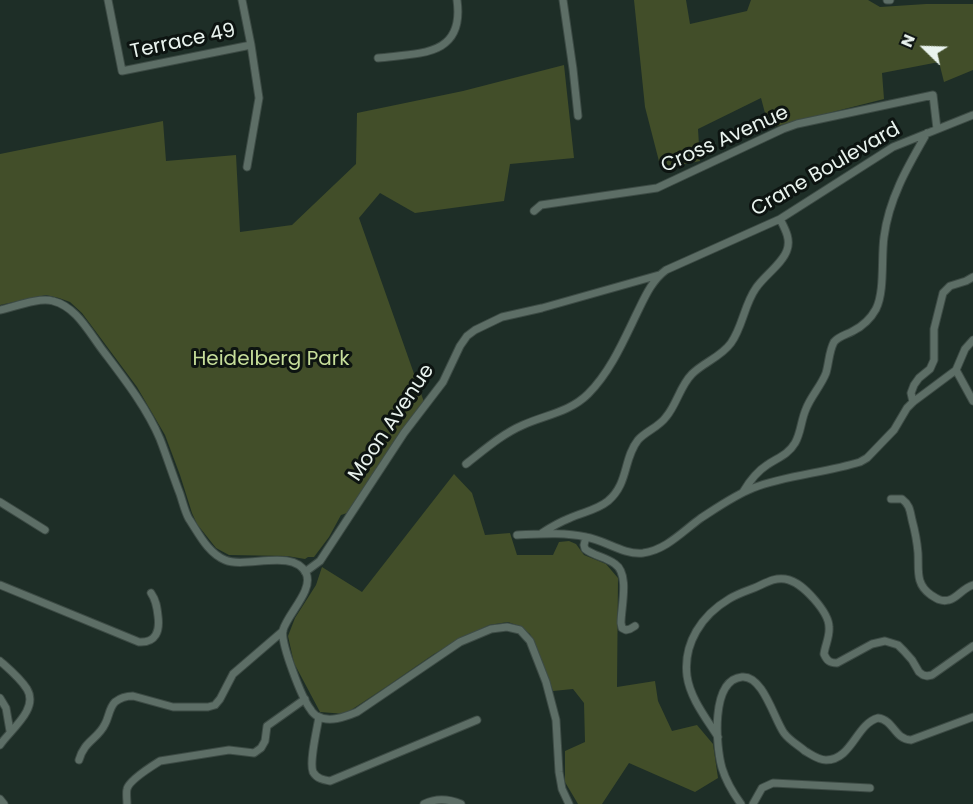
<!DOCTYPE html>
<html>
<head>
<meta charset="utf-8">
<style>
  body { margin:0 }
  #map { position:relative; width:973px; height:804px; overflow:hidden; background:#1e2e27; font-family:Poppins,sans-serif }
  canvas { display:block }
  .north { position:absolute; left:895px; top:18px; width:60px; height:60px; -webkit-text-stroke:4px #0d1411; paint-order:stroke; rotate:293deg; font-size:16px; font-weight:700; line-height:24px; text-align:center; color:#e9f3ee }
  .north::after { content:''; display:block; margin:auto; width:21px; height:27px; background:#e9f3ee; clip-path:polygon(50% 0,100% 100%,50% 72%,0 100%) }
</style>
</head>
<body>
<div id="map">
<canvas width="973" height="804"></canvas>
<div class="north">N</div>
</div>
<script>
const ctx = document.querySelector('canvas').getContext('2d');
ctx.lineJoin = 'round';
function fill(path, color) { ctx.fillStyle = color; ctx.fill(path, 'evenodd'); }
function trace(path, color, width, dash) { ctx.strokeStyle = color; ctx.lineWidth = width; ctx.lineCap = dash ? 'butt' : 'round'; ctx.setLineDash(dash || []); ctx.stroke(path); }
function label(font, color, halo, rows, align = 'center') {
  ctx.font = font + ' Poppins,sans-serif'; ctx.lineWidth = 6; ctx.setLineDash([]); ctx.textBaseline = 'middle'; ctx.strokeStyle = halo; ctx.fillStyle = color; for (const [text, x, y, turn = 0] of rows) {
    ctx.save(); ctx.translate(x, y); ctx.rotate((+turn || 0) * Math.PI / 180); ctx.textAlign = isNaN(turn) ? turn : align; if (halo) ctx.strokeText(text, 0, 0); ctx.fillText(text, 0, 0); ctx.restore();
  }
}
fill(new Path2D(`
  M634,0h52l4,24 57,-13 4,-11h117l12,7 46,-3h47v66l-29,12 -5,-20 -57,11 2,26 -115,29 -8,-30 -63,31 2,32 -39,8 -16,-62z
  M564,65l10,93 -64,6 -6,37 -89,12 -35,-20 -21,25 65,184 -25,32 -52,79 -6,2 -12,22 -15,20h-6l-3,2 -18,-3 -58,-1 -13,-7 -19,-24 -5,-11 -12,-38 -15,-40 -28,-48 -55,-74 -12,-11 -11,-4 -13,-3 -46,10v-151l163,-33 3,40 70,-6 4,77 52,-7 64,-61 1,-51 106,-22z
  M454,474l18,19 13,42 25,-2 7,22h36l6,-13 10,-1 7,3 8,11 22,9 12,14 -1,109 38,-6 3,20 14,30 25,-6 16,19 5,34 -23,14 -66,-29 -27,41h-24l-13,-22v-31l20,-9 -1,-39 -11,-14 -20,2 -23,-57 -11,-8 -11,-4 -19,3 -55,29 -48,33 -41,27 -25,-2 -26,-49 -6,-27 7,-18 21,-33 6,-18 40,25z`), '#424e29');
const minor = new Path2D(`
  M108,0l14,71 129,-26
  M242,0l9,45 8,53 -12,69
  M563,0l10,69 5,47
  M887,0h3
  M378,58c41,-5 87,-1 79,-58
  M534,211l7,-6 116,-17 126,-59 14,-5 136,-29 4,34
  M0,310c14,-3 39,-13 53,-9 8,2 17,8 23,14 9,9 17,22 25,33 21,28 45,58 59,91 7,18 13,37 20,55 3,9 5,18 9,25 10,15 19,34 36,41 21,9 68,-12 81,13 8,17 -18,40 -23,57 -3,12 19,69 28,80 0,1 5,6 6,6 12,7 28,1 40,-4l103,-70 31,-13 16,-2 13,3 10,11 16,41 10,38 3,52 3,17 7,15
  M956,370l17,31
  M913,402l-2,-9 3,-8 5,-7 11,-9 4,-9v-31l9,-36 7,-7 16,-5 7,-4
  M466,464c18,-14 36,-30 57,-39 22,-10 47,-13 65,-31 22,-22 35,-52 48,-79 8,-16 15,-34 30,-45l114,-51 113,-72 80,-32
  M743,492c6,-10 13,-20 24,-27 10,-7 21,-10 28,-22 6,-10 6,-23 11,-34 5,-13 15,-23 20,-36 3,-10 3,-22 8,-31 5,-6 12,-7 19,-11 10,-5 18,-13 23,-22 9,-18 5,-51 8,-72 5,-39 24,-71 43,-104
  M891,499h11c8,6 8,12 10,21 3,11 5,21 6,33 1,17 -3,31 13,42 6,4 11,7 18,5 8,-2 14,-12 24,-15
  M0,502l45,28
  M542,533c9,-6 18,-11 28,-15 13,-6 27,-8 38,-17 21,-18 15,-42 30,-61 8,-9 21,-13 28,-23 11,-13 14,-31 26,-43 12,-12 29,-17 39,-31 12,-17 13,-38 25,-55 8,-12 27,-25 31,-38 4,-11 -2,-21 -7,-31
  M517,535c23,-1 46,-3 69,2 19,3 37,18 57,16 23,-3 40,-22 58,-35 17,-11 34,-23 52,-30 34,-13 72,-15 107,-26l7,-4 27,-28 13,-22 6,-6 43,-32 9,-21 8,-9
  M586,537l-2,8 1,4c9,7 21,8 30,15 15,10 6,43 6,59l1,5 4,2 4,-1 5,-3
  M305,572l15,-11 84,-128 39,-51 17,-36 7,-10 8,-6 27,-13 40,-9 117,-33
  M0,585l139,57c17,1 21,-11 19,-26 -1,-9 -2,-16 -7,-23
  M0,661c9,8 20,17 27,28 12,20 -16,40 -27,56
  M0,698l6,10 4,23
  M319,717c-2,12 -10,45 -6,55 4,7 11,8 17,9l147,-61
  M718,737c-12,-19 -28,-39 -31,-61 -4,-33 15,-61 42,-77 8,-5 17,-8 25,-11 10,-4 20,-11 31,-9 12,2 21,11 29,20 7,8 15,18 15,28 1,10 -4,18 -5,27 3,7 6,9 13,9l35,-19 13,-3 13,4 6,6 8,9 7,12 4,3 4,1 5,-1 41,-29
  M79,760c5,-19 19,-21 26,-36 4,-7 4,-16 10,-22 5,-4 12,-6 18,-6l40,11h35l7,-2 5,-6 13,-25 50,-43
  M0,799l4,5
  M127,804c0,-4 -1,-11 0,-15 2,-9 25,-23 33,-28l69,-11 25,3 7,-5 4,-7 2,-15 38,-27
  M424,804c12,-6 25,-5 37,0
  M741,804c-8,-11 -15,-23 -19,-36 -6,-21 -12,-88 20,-91 21,-2 32,42 42,56 6,8 14,12 21,18 7,4 13,9 21,9 26,0 30,-36 52,-42 16,2 16,21 33,22l62,-23
  M753,804l9,-16 11,-5 97,5`);
trace(minor, '#3d4b45', 9);
trace(minor, '#5d6e66', 7);
label('20px', '#e9f3ee', '#0d1411', [
  ["Terrace 49",183,42,-12],
  ["Cross Avenue",725,140,-24],
  ["Crane Boulevard",826,170,-30],
  ["Moon Avenue",392,423,-56]
]);
label('20px', '#c6de9a', '#0d1411', [
  ["Heidelberg Park",271,360]
]);
</script>
</body>
</html>
